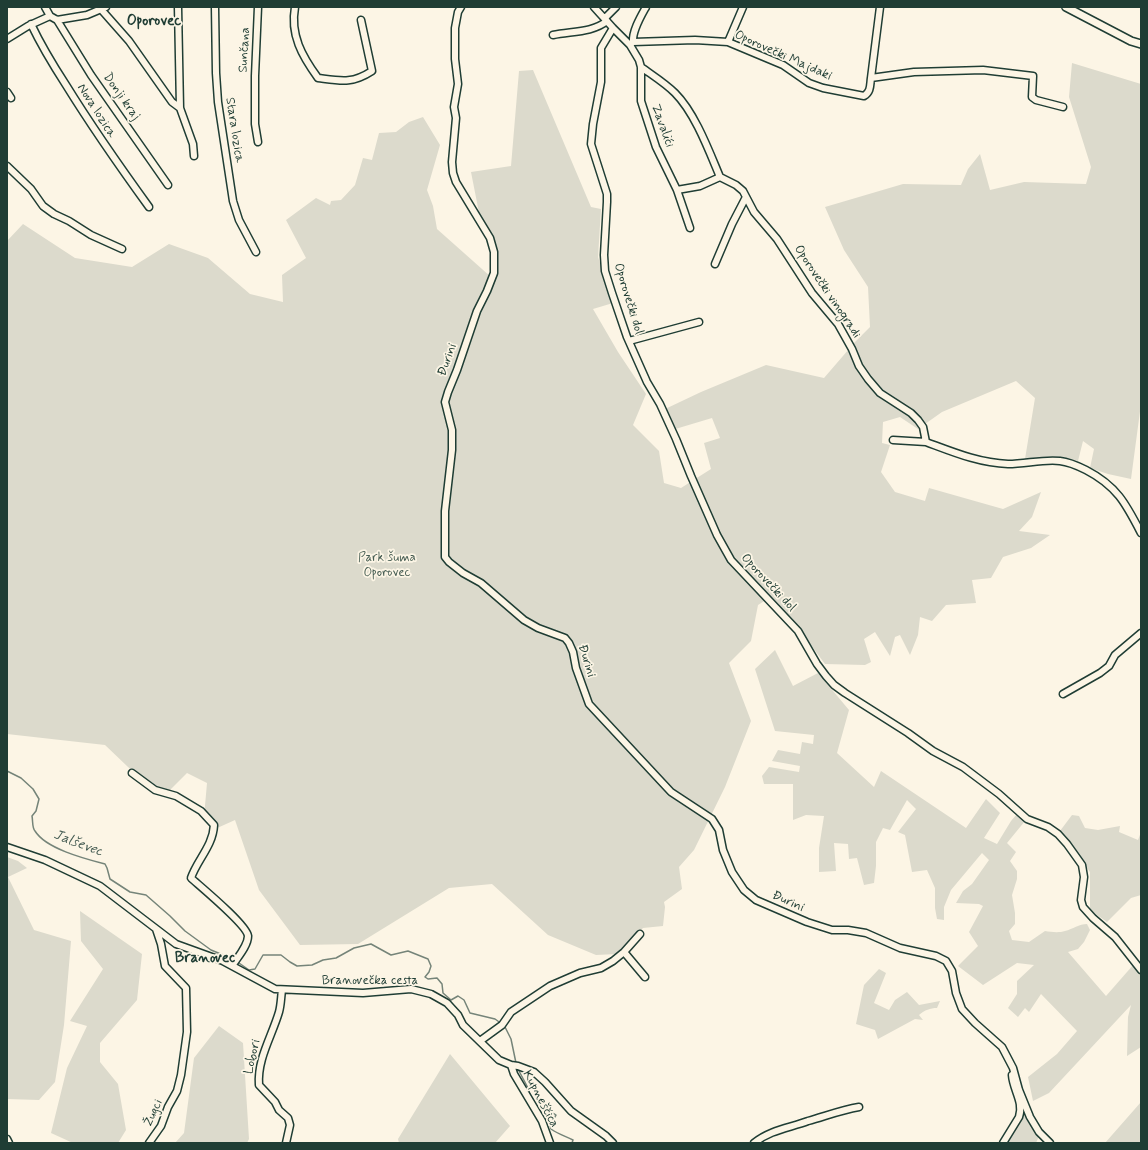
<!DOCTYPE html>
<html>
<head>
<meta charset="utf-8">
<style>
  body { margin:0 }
  #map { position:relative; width:1148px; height:1150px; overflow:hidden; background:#fcf5e5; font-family:Mynerve,sans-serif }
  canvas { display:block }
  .frame { position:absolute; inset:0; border:8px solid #1f3d34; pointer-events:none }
</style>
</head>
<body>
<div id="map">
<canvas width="1148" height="1150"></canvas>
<div class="frame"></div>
</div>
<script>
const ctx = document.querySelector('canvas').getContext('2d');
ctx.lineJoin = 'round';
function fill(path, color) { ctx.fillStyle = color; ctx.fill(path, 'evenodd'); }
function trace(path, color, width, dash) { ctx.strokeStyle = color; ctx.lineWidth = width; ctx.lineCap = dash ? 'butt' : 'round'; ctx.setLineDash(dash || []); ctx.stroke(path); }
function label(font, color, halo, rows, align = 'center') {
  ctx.font = font + ' Mynerve,sans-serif'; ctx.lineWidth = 3.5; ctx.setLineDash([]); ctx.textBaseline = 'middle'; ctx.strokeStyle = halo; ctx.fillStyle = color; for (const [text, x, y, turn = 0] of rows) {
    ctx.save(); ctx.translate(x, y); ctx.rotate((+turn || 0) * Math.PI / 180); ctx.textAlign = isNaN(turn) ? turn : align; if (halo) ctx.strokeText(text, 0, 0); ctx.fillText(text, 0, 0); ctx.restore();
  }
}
fill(new Path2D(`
  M1072,63l69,21v320l-10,75 -23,-5 -18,-6 4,-19 -11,-8 -5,20 -13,-4 -40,2 10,-61 -19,-17 -74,31 -24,17 -18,-12 -17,5 -1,21 8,2 -9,27 14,20 30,9 4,-13 74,21 38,-17 -9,25 -13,14 31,4 -19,13 -28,9 -12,21 -19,2 4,23 -30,2 -14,16 -12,-4 -2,18 -8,20 -10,-20 -5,2 -5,19 -15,-24 -11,7 7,23 -6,3 -40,-1 -24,-32 -32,-34 -11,7 -7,36 -22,22 22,58 -26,66 -31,63 -15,17 3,22 -18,13 1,5 -2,19 -20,2 -26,26 -21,1 -48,-20 -56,-51 -43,4 -91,56 -58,1 -41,-55 -24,-70 -20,9 -11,-12 3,-34 -20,-10 -17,17 -21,-3 -44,-42 -98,-11v-493l16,-17 52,34 57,9 37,-23 39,14 42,36 33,8 -1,-27 24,-17 -20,-38 30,-22 14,7 1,-4 10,-1 14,-15 8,-27 9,2 7,-27 17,-1 13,-10 14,-5 17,28 -13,45 6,16 4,23 54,48 1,-22 -11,-32 -10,-51 40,-6 8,-95 14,-1 58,137 10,2 -3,48 15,46 -20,6 25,43 28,42 -13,31 26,26 5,32 17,5 30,-19 -7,-26 16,-5 -8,-20 -40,12 -9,-20 38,-18 65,-27 58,13 31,-36 15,-15 -2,-40 -24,-37 -19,-43 78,-23 58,1 7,-16 12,-15 10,36 34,-8 62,2 5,-17 -22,-70z
  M775,650l18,36 25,-13 31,37 -12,43 37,34 7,-16 85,57 20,-29 14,14 -16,25 13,6 14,-23 6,-7 8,7 -18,22 9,9 -6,9 7,10v8l-5,16 3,18v11l-6,7 3,9 17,2 16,-11c6,1 14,2 20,0 8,-2 14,-7 22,-7l3,6 -6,12 -6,7 -10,3 38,44 28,-32 7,8v75l-14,9 1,-39 3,-12 -82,88 -16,8 -5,-24 29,-23 20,-23 -36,-37 -12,18 -4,-4 -7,9 -10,-9 9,-14v-13l17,-16 -17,-2 -34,22 -25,-19 20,-20 -9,-14 14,-26 -4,-2 -23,-1 7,-12 9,-7 17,-24 -7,-7 -31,37 -7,17v13l-7,-1 -2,-11v-20l-8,-18 -15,2 -7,-37 -7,-3 18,-23 -9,-9 -17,30 -7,-2 -7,14v24l-2,17 -10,2 -7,-27 -8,1 -1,-15 -14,-1 2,28 -17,1v-24l5,-32 -18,-1 -13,5v-36h-29l-2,-8 7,-9 30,5 1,-6 -28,-5 6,-11 22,4 2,-12 11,2 1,-9 -39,-4 -20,-62z
  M1072,815l7,1 6,12 13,2 22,-4 -1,6 19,8 3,-8v63l-10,3 -24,24 -17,-12v-38l-30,-41z
  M7,857l11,4 9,7 -19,9 26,53 37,11 -7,84 -9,57 -16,18 -32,-1z
  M80,911l62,43 -5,46 -37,43v19l18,22 8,46 -8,13h-45l-22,-10 16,-65 20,-42 -17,-5 33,-52 -22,-28z
  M879,969l7,4 -12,30 15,7 6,-10 12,-8 12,13 21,-4 -3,7c-7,0 -12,2 -18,7l4,5 -8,-1 -37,20 -3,-9 -19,-6 8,-39z
  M219,1026l24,17 6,96 -2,4h-72l9,-10 10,-75z
  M450,1054l60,72 -15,17h-96l-1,-4z
  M1141,1102v41h-36z
  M1024,1111l15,25 -3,7h-30z`), '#dcdacc');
trace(new Path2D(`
  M7,771l14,7 12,11 6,10 -3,12 -4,5c1,5 0,12 3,15 11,18 51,28 70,33l2,4 3,11 20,13 16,3 24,21 15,15 26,19 22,9
  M239,963l10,7 6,-1 8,-14h18l9,7 7,4 15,-1 11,-5 13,-2 18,-10 17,-4 20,11 17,-4 20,8 3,7 -2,6 -4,5 3,2 9,-1 5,6 1,9 8,7 7,-4 6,4 6,13 25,6 7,5
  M505,1027l6,12 5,24
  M518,1069l10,19 2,7
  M544,1119l6,-3 3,-3 3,2 -6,10 1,4c7,5 14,7 22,11l-1,3`), '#758479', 1.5);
const minor = new Path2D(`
  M45,7l5,9
  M99,7l30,34 43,61 8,6
  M178,7l2,101 13,36 1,12
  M215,7l1,66 2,29 15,99 6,19 17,32
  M295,7c-5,28 7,49 23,71 23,3 34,6 54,-7l-11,-51
  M461,7l-3,5 -3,16v31l3,25 -4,23 2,11 -4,44 1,11 3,9 34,56 4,14v21l-7,18 -10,20 -20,59 -9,22 -3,10 7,28v20l-7,61v46l4,5 14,11 18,10 43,37 14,8 27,10 4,5 4,9 3,16 13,36 82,88 41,27 7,11 4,20 9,22 12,18 12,10 51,22 25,8h16l18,3 34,15 36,8 10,5 6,10 4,22 6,16 13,14 27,24 11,21 6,22 11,27 9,15 11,11
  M594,7l19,21 17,17 9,15 2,7v34l15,46 21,43 23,-4 20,-9
  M605,18l11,-11
  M57,20l34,55 77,110
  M31,24c10,21 22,41 35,61 26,42 54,82 83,122
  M613,28l-12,20v34l-8,42 -2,20 16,50v8l-3,53 1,16 7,22 15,44 20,45 13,22 16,35 15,37 26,59 14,25 67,71 19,33 9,12 8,9 11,8 63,40 25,18 30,16 36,27 28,25 21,8 10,7 9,10 15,21 2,12 -3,23 2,7 10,11 22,19 26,33
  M553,35c18,-4 39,-2 54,-14
  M7,39l21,-13 22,-10 7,4 30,-5 19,-8
  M633,42c-1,-11 8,-26 13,-35
  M728,42l15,-35
  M630,45l3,-3 62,-2 33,2 55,23 26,18 14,5 41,8c7,-4 6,-11 7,-18l43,-6 69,-2 50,6 -1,21 4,3 27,7
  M641,67c11,8 24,16 34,26 20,20 34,58 45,84l16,8 7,6 11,21 23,27 35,54 26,31 14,25 7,17 9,13 12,14 31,20 7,7 5,7 3,15c27,10 53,21 82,22 18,0 35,-5 52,-3 10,1 18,5 26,9 31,16 40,34 55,63
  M871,78l9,-71
  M7,92l4,6
  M258,142l-3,-18v-48l3,-69
  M7,166l24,23 12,17 11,8 15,7 22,14 31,14
  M677,190l13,38
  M715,264l17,-40 14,-27
  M629,341l70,-19
  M893,440l33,2
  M1063,694l37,-21 9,-7 6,-11 26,-22
  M132,773l23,17 21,6 25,15 13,14c-1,21 -17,35 -23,53 10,9 56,47 57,58 0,10 -11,22 -16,30
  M7,847l38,13 55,26 76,58 47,17 52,28 88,4 48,-4 20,5 16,9 11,12 5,10 36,35 12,5 7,1 16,6 11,10 26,29 35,25 7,7
  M624,952l21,25
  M282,990c-1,7 -1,15 -3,22 -7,24 -22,47 -20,73l16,17 4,8 9,8 2,7 -4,18
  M480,1041l22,-16 9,-13 39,-26 30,-13 21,-5 12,-7 11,-9 16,-18
  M511,1065l3,9 28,47 8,22
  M7,1139l2,4
  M149,1143l12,-17 7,-19 9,-16 4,-16 6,-43 -1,-44 -21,-22 -4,-22 -5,-15
  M754,1143c16,-13 35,-15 54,-22 18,-5 33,-11 51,-14
  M1003,1143l16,-26c5,-15 -6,-27 -7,-42`);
const tertiary = new Path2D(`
  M1066,7l65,34 10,3`);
trace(minor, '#1f3d34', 9);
trace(tertiary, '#1f3d34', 10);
trace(minor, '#fcf5e5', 6);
trace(tertiary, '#fcf5e5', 7);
label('13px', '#1f3d34', '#fcf5e5', [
  ["Sunčana",245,50,-87],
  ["Oporovečki Majdaki",783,56,24],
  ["Donji kraj",121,97,55],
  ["Nova lozica",96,111,57],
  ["Zavalići",662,126,70],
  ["Stara lozica",234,130,81],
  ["Oporovečki vinogradi",827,292,56],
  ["Oporovečki dol",628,299,73],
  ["Đurini",448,360,-70],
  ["Oporovečki dol",768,583,47],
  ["Đurini",586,661,73],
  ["Đurini",788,902,24],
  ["Branovečka cesta",370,981],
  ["Lobori",253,1057,-77],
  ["Kupneščica",540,1099,62],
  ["Žugci",154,1113,-65]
]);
label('13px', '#455c52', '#fcf5e5', [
  ["Park šuma",387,558],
  ["Oporovec",387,573]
]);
label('italic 14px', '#435a51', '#fcf5e5', [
  ["Jalševec",78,844,21]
]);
label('bold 15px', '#1f3d34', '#fcf5e5', [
  ["Oporovec",154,22],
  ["Branovec",205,959]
]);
</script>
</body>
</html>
